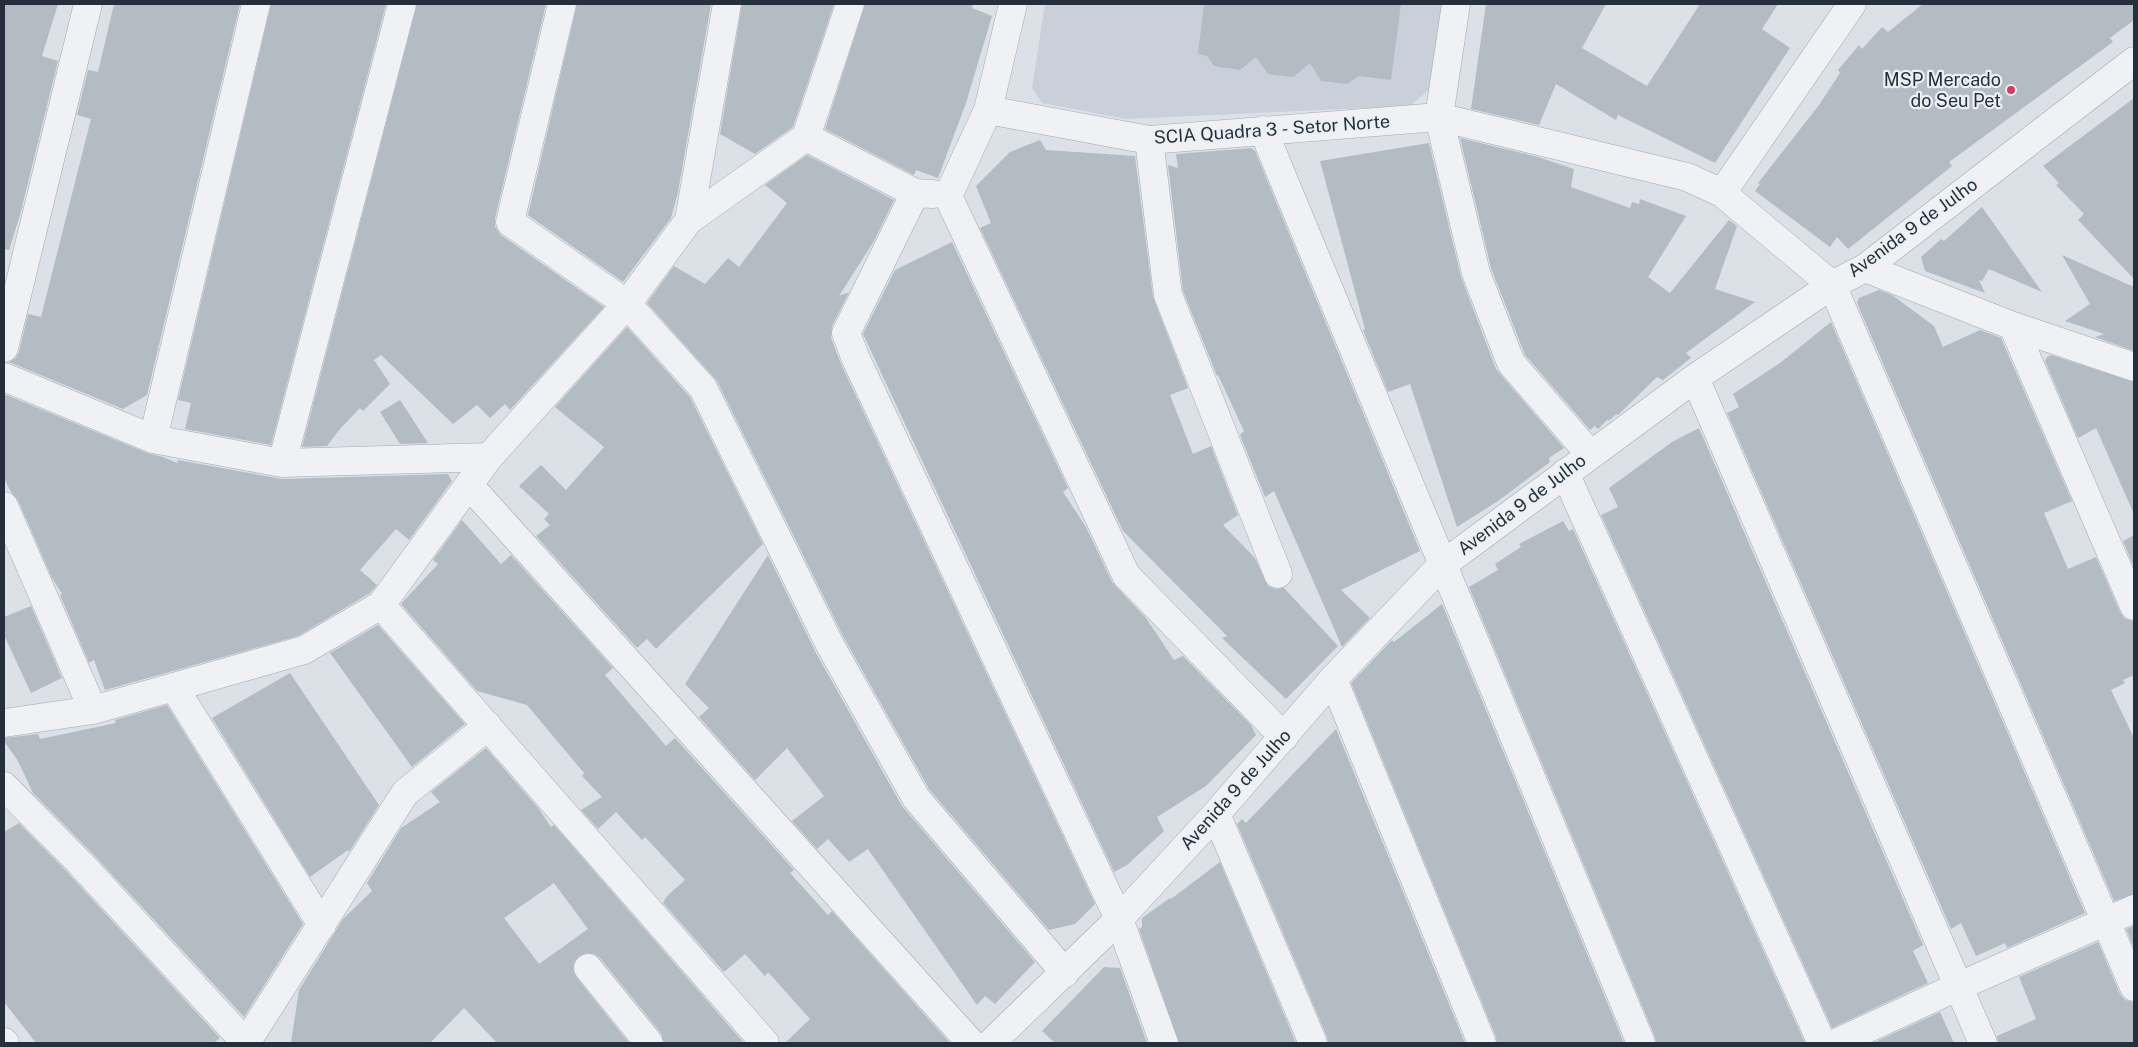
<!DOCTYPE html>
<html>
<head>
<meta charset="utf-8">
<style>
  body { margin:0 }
  #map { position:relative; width:2138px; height:1047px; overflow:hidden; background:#dce1e7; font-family:"Public Sans",sans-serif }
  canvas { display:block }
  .frame { position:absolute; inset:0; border:5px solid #26303d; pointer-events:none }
</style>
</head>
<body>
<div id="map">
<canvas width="2138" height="1047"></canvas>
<div class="frame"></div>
</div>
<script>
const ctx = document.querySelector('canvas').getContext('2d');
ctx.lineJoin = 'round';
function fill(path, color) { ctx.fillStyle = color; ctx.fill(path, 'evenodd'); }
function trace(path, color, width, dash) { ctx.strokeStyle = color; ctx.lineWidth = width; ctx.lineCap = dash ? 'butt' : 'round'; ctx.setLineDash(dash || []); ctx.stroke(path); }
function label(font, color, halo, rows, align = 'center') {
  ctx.font = font + ' "Public Sans",sans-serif'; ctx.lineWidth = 4.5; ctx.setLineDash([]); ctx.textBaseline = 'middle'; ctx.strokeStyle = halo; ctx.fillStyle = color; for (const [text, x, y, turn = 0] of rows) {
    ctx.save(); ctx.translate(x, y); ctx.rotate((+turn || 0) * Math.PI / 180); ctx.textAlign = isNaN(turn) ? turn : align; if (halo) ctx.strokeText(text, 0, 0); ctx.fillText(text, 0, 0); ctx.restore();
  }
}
fill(new Path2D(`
  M1045,4h397l-11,84 -21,18 -284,13 -84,-16 -10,-15z`), '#cad0d9');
fill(new Path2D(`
  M4,4h54l-16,52 16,5 -38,154 -11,35 -5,-1z
  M114,4h126l-93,391 -24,14 -114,-47 7,-4 3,-6 9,-38 13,3 50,-198 -14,-4 11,-45 10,2z
  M271,4h115l-115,441 -86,-16 6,-26 -13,-3z
  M417,4h129l-51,214v9l6,8 103,72 -94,103 -5,-6 -15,14 -13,-13 -24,19 -72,-69 -7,5 16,24 -27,27 -3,-3 -20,21 -13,17 -25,1z
  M577,4h134l-33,188 -7,26 -48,64 -95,-67z
  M742,4h92l-41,123 -38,27 -35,-20z
  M865,4h108l-1,4 20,8 -26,87 -28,75 -22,-8 -2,5 -89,-46z
  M1204,4h197l-10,76 -32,-4 -12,8 -26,-3 -11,-18 -17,14 -25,-3 -12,-17 -16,13 -26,-4 -7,-10 -9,-2z
  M1486,4h120l-24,44 65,38 53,-82h78l-16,25 28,19 -75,115 -97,-48 -2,5 -60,-36 -17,41 -68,-16z
  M1923,4h211v16l-24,18 3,4 -164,120 3,4 -104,83 -11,-12 -7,10 -75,-56 5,-7 -2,-1 61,-78 21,-32 -2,-3 21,-25 3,4 20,-22 6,5z
  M2134,98v181l-56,-59 6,-6 -28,-29 3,-2 -16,-17z
  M1460,138l78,19 36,12 -3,18 59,21 2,-6 7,2 1,-5 46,17 -38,61 22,16 59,-73 8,6 -22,63 40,13 -69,51 5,5 -28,22 -6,-3 -39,38 -2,-1 -7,7 -1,-2 -10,10 -3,-3 -5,4 -65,-75 -34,-87z
  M1040,140l6,10 89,6 18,141 35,91 -18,7 23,59 18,-8 27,69 -15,10 32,33 13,28 7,3 9,-1 54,58 -52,53 -64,-61 5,-2 -104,-105 -143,-303 11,-5 -15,-37 34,-34z
  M1429,143l32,134 35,92 68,79 -15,10 1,4 -52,39 -41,26 -47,-143 -22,8 -25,-62 2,-1 -45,-168z
  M1251,148l4,3 165,400 -79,39 29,28 -28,29 -68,-156 -9,6 -25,-62 4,-4 -26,-56 -1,1 -34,-85 -15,-126 10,3 -2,-14z
  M807,155l87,45 -20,41 -35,55 10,-4 -17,34 -1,12 10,26 254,540 -20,20 -26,6 -120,-141 -85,-151 -127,-257 -70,-78 27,-37 31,18 23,-26 11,9 48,-64 -22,-18z
  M1982,207l60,85 -53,-23 -7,12 -3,-1 6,13 -60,-22 -4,-14 20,-18 3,2z
  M952,242l116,246 -5,4 23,35 26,55 34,36 28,42 9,-4 68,69 5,10 -50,51 -49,31 7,14 -37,34 -13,7 -251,-538 32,-64z
  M2062,255l72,32v64l-39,-14 9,-3 -39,-13 25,-17z
  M1879,290l13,5 42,31 9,21 37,-17 21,8 71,163 -28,12 24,56 28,-12 24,55 5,7 9,2v54l-11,5 2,3 -14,7 23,48v156l-20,7 -257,-598 2,-5z
  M1831,322l254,591 -78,35 -2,-5 -29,13 -15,-33 -10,6 -224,-516 12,-6 -6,-13 47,-31z
  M627,327l63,70 73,147 -107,105 -9,-10 -10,9 -101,-112 14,-11 -6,-6 5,-5 -30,-28 22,-21 25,25 38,-43 -49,-40z
  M2051,355l83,27v132l-38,-86 -18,10 -33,-77 2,-4z
  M4,394l143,59 16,4 14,6 1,-3 104,19 166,-5 4,7 -43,59 -13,-11 -36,41 17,15 -7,8 -72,43 -193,54 -11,-30 -5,3 -29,-68 2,-1 -10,-16 -34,-78 -7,-8 -7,-14z
  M400,400l28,43 -28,1 -20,-32z
  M1699,428l224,517 -10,6 15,32 -96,45 -231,-513 17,-8 -9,-19 63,-46z
  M462,520l39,44 10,-9 102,113 -8,7 61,71 9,-8 119,132 -4,3 38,42 4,-4 118,132h-165l25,-24 -42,-47 -3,4 -20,-22 -21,18 -61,-69 4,-7 18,-16 -40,-43 -3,3 -26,-28 -18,17 -17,-19 21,-13 -20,-21 2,-3 -57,-68 -50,-14 -76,-87 37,-40 -5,-4z
  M1563,521l6,10 4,-2 232,514h-149l-1,-6 -186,-450 29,-17 -3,-6 26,-17 -2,-3z
  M2134,535v32l-11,-26z
  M768,555l48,98 86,153 133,156 -40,42 -10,-8 -8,9 -109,-156 -19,13 -21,-23 -11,10 -25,-28 32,-25 -37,-48 -32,32 -56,-63 10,-9 -24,-24z
  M1442,604l182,439h-127l-1,-6 -145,-354 41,-43 2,2z
  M31,606l31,72 -31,15 -27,-58v-18z
  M378,625l87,99 -53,43 -82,-114z
  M290,673l89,132 -30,47 -1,-2 -38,27 -98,-159z
  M167,705l136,219 -59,93 -153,-165 -58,-59 -15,-32 -14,-20v-3l34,-4 2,5 76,-16 -1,-3z
  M1336,729l129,314h-137l-1,-6 -90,-213 5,-5 4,4z
  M486,748l53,61 12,18 3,-2 190,218h-80l-3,-10 -61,-75 -6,-4 -8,-1 -7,3 -5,6 -1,8 3,7 53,66h-132l-33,-35 -34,35h-139l8,-53 44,-71 29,-28 -5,-8 34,-55 39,-26 -9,-10zM554,883l34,46 -49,35 -35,-46z
  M19,823l50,51 151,164 -6,5h-178l-32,-41v-170z
  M1220,862l76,181h-117l-40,-114 3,-2v-9l28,-20 1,1z
  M2134,926v22l-8,-19z
  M2098,942l22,52 5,6 9,2v41h-136l-1,-7 39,-17 -17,-42z
  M1104,967l16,1 27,75h-92l-13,-12z
  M1940,1012l14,31h-81z`), '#b3bbc3');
const minor = new Path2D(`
  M562,4l-52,218 117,82 76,84 127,257 86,153 149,175
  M1013,4l-25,106 -40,86 178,379 158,162
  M1456,4l-17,113 37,156 35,90 79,91
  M988,110l161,30 290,-23 248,60 35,16 110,92 302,702
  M1263,130l378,913
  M806,137l109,56 18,1
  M1149,140l19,155 110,279
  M915,193l-69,140 9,24 264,562 45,124
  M1722,193l130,-189
  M689,220l38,-216
  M1865,268l148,58 121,41
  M2013,326l121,280
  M4,348l84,-344
  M4,377l149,62 129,24 207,-6
  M1695,378l288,665
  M153,439l103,-435
  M282,463l120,-459
  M1565,473l257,570
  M469,485l502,558
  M4,506l89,204
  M381,605l384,438
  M1333,679l149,364
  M174,687l148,238
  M4,723l89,-13 211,-60 77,-45 108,-148 138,-153 62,-84 117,-83 44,-133
  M4,786l76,77 166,180
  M1216,814l97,229
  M588,968l61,75
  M4,1042l1,1
  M246,1043l159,-250 83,-67
  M991,1043l128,-124 97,-105 117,-135 109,-114 253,-187 137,-93 33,-17 269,-207
  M1836,1043l121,-56 177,-78`);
trace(minor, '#a2a8b1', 29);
trace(minor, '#eff1f5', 28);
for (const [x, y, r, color] of [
  [2011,90,5,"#d03d5d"]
]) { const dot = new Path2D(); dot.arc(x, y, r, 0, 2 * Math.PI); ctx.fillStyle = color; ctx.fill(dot); trace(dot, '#ebf0f4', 2); }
label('18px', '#26303d', '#ebf0f4', [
  ["MSP Mercado",2001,80],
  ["do Seu Pet",2001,101]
], 'right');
label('18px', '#26303d', '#ebf0f4', [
  ["SCIA Quadra 3 - Setor Norte",1272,130,-4],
  ["Avenida 9 de Julho",1913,228,-36],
  ["Avenida 9 de Julho",1522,505,-37],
  ["Avenida 9 de Julho",1236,790,-48]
]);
</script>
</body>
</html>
